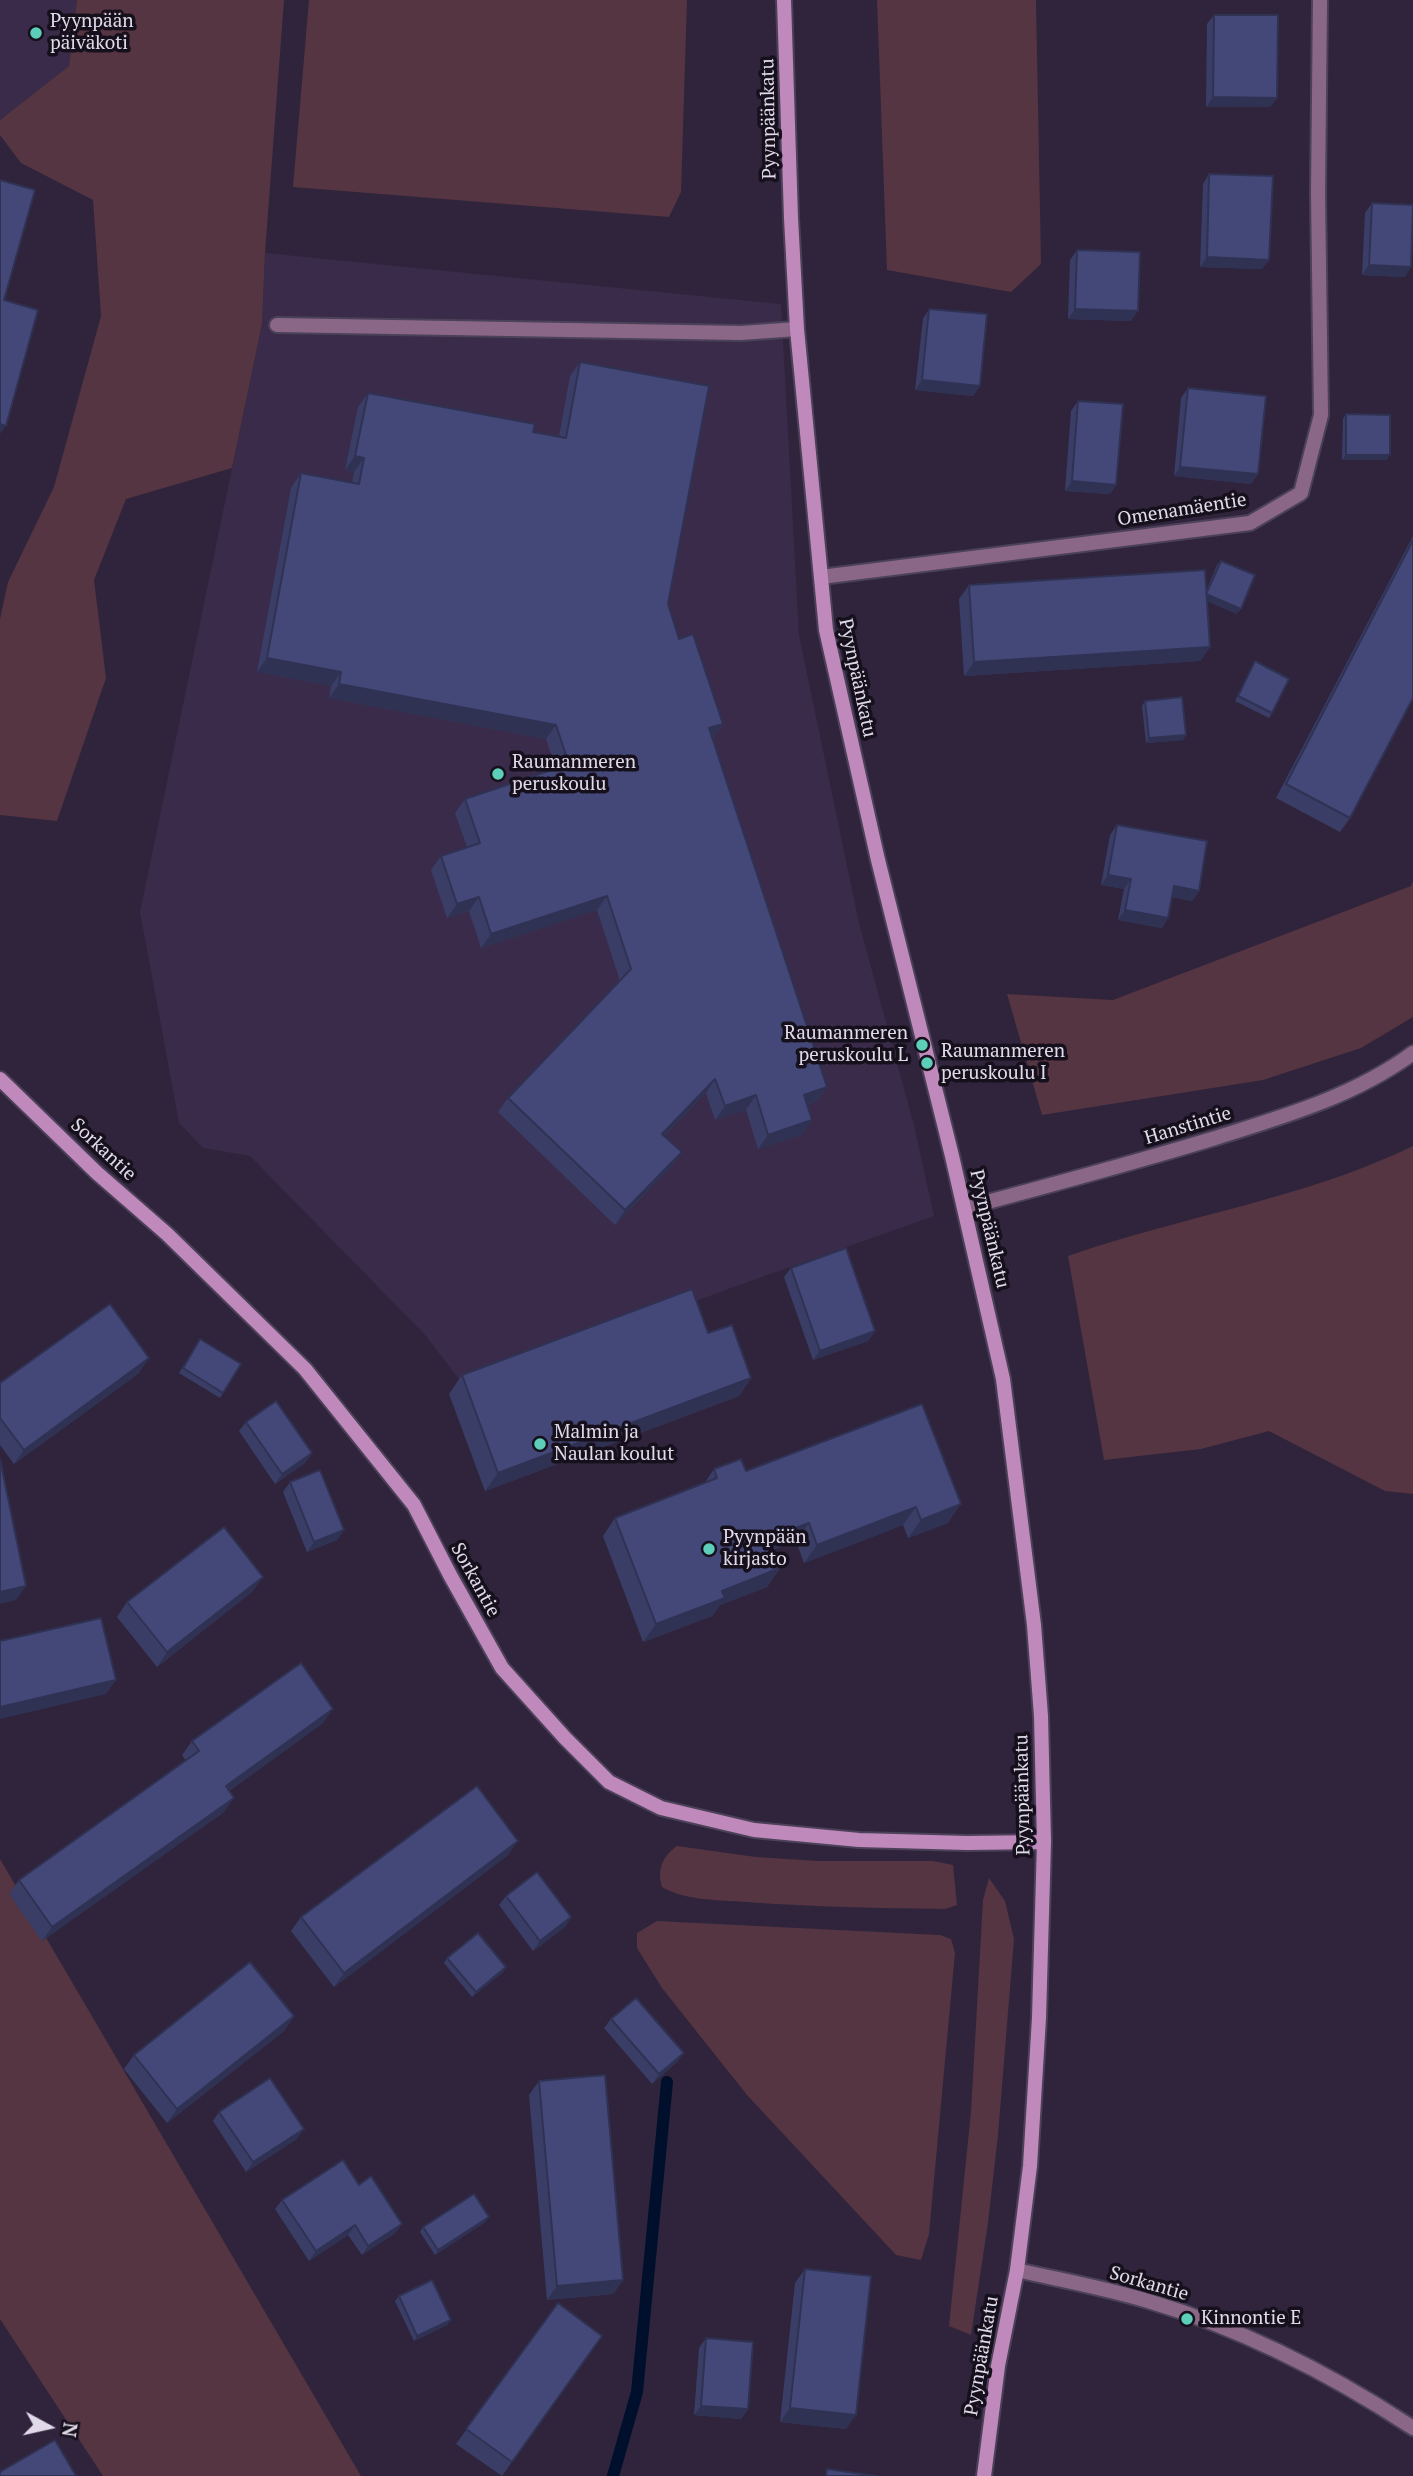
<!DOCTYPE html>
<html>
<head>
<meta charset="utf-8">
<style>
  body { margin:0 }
  #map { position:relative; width:1413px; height:2476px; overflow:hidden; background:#2f243c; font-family:"PT Serif",serif }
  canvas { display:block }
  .north { position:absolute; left:14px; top:2392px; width:70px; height:70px; -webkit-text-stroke:5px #15101b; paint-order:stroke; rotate:98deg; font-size:19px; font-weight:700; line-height:28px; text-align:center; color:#e0daea }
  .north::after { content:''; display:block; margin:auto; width:24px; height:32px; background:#e0daea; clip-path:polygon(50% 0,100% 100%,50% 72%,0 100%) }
</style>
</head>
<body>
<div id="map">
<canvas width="1413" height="2476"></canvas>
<div class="north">N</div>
</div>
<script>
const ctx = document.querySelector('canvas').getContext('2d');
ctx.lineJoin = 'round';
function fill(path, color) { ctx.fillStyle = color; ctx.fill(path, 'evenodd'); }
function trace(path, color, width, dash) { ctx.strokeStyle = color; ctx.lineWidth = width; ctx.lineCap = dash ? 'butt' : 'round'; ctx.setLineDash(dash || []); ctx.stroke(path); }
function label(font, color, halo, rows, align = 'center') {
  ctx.font = font + ' "PT Serif",serif'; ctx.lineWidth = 7; ctx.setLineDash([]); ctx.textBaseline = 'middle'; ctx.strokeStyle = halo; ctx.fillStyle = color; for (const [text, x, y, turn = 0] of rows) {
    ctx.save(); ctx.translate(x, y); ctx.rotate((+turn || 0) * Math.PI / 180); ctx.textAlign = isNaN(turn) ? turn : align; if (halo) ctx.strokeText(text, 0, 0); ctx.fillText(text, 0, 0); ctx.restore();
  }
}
fill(new Path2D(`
  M0,0h77l-8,66 -69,54z
  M265,253l516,51 18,331 60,288 55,202 20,91 -203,72 -266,99 -40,-52 -175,-179 -47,-8 -24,-25 -39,-211 122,-588z`), '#392b49');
fill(new Path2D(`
  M77,0h207l-19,253 -3,71 -30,144 -106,31 -32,81 12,98 -49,143 -57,-6v-196l8,-37 46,-95 47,-171 -8,-116 -72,-37 -21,-28v-15l69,-54z
  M309,0h378l-6,192 -12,25 -376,-30z
  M877,0h159l5,264 -30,28 -124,-22z
  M1413,881v136l-52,31 -98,32 -221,35 -35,-121 106,6 298,-114z
  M1413,1146v348l-28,-3 -116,-60 -68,18 -97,11 -36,-204c114,-40 236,-57 345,-110z
  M677,1846l79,11 63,4h114l20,4 4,40 -12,4c-66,-1 -132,-2 -199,-7 -27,-2 -60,-1 -84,-15 -5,-18 0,-30 15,-41z
  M0,1859l361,617h-258l-103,-157z
  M989,1878l16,23 9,38 -16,196 -10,88 -17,112 -22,-9 22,-214 12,-212z
  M657,1921l283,14 11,4 4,14 -26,281 -8,26 -25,-5 -149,-160 -85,-107 -25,-40v-15z`), '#543541');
trace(new Path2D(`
  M613,2476l24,-84 30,-310`), '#000f2b', 12);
const lane = new Path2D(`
  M277,325l464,8 56,-4`);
const street = new Path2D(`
  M821,577l429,-54 51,-30 20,-78 -3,-222 2,-193
  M965,1208c82,-22 165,-44 247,-69 70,-22 141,-42 201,-86
  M1017,2270c43,10 88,18 131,31 95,28 183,73 265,127`);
const secondary = new Path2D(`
  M784,0l7,218 6,111 29,301 52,230 74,296 51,223 31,246 7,91 3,126 -5,176 -9,148 -13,104 -19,96 -14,110
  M0,1079l97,94 70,61 138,135 109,136 36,70 52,93 63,70 44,44 52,26 93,22 105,10 108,3 77,-1`);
trace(lane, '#4b4158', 18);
trace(street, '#4b4158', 18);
trace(secondary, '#4b4158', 18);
trace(lane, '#8a6787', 14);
trace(street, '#8a6787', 14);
trace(secondary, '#c089bc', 14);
fill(new Path2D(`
  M1214,15l63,83 -7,9h-64l1,-83z
  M1209,174l60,86 -7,9 -62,-2 3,-83z
  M1372,203l33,74 -43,-2 3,-62z
  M1077,250l54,71 -63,-2 2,-59z
  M929,309l51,77 -7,10 -58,-6 8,-71z
  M580,362l99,277 44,85 -10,14 114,349 -10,14 -10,4 -5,30 -44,14 -12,-39 -31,10 -9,-27 -42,43 18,16 -10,14 -57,59 -117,-113 10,-14 112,-117 -23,-71 -116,38 -12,-37 -22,7 -16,-48 10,-14 26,-9 -12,-34 10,-14 91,-30 -10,-30 -217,-41 2,-12 -74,-14 34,-184 10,-15 51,10 2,-11 -9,-2 13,-63 10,-14 165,39 26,5 11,-61z
  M1188,388l70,86 -7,10 -77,-8 7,-78z
  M1078,401l38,84 -6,9 -45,-3 6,-80z
  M1346,414l44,41 -4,5h-44l1,-41z
  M1413,536v162l-63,120 -10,14 -64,-34z
  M1221,561l16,53 -30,-13 3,46 -10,14 -236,15 -5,-77 10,-14 237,6 11,-26z
  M1255,661l17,52 -3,5 -34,-17z
  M1145,701l41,34 -3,5 -37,3 -4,-37z
  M1117,825l82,66 -7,10 -20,-4 -4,21 -6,10 -44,-8 6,-31 -23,-4 9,-50z
  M791,1268l84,63 -7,10 -55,19 -29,-83z
  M708,1333l43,45 -12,18 -254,95 -36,-97 13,-19z
  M200,1339l23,54 -3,5 -41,-25z
  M139,1373l-125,91 -14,-19v-62z
  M922,1404l26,119 -40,15 -5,-13 -99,38 -8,-22 -23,9 7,18 -13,19 -47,18 -8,11 -69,26 -40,-106 12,-18 89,-34 10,-15 32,2z
  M246,1422l66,31 -7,10 -30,21 -36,-53z
  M290,1482l54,48 -7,10 -30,12 -24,-60z
  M253,1591l-96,76 -40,-50 10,-15z
  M323,1723l-94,68 -5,21 -182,129 -33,-47 10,-14 167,-119 -4,-6 10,-14z
  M508,1855l-174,132 -43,-56 10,-14z
  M506,1896l65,21 -6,10 -32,24 -34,-46z
  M447,1958l59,9 -3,5 -31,25 -28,-34z
  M294,2016l-10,15 -117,92 -43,-54 10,-14z
  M611,2019l66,43 -25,22 -48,-56z
  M539,2081l84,199 -10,14 -66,6 -18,-205z
  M219,2112l78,27 -51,33 -33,-51z
  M359,2185l43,39 -7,9 -33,22 -14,-20 -39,26 -34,-52 7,-9z
  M489,2217l-4,5 -50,33 -15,-23 3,-5z
  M805,2269l41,160 -66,-7 15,-139z
  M399,2296l52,24 -4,5 -33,16 -19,-40z
  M558,2303l44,33 -100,140 -46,-32z
  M706,2338l42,71 -7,10 -47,-4 5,-67z`), '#3a3e67');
fill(new Path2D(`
  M1213,97l64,1 -7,9h-64z
  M1207,257l62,3 -7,9 -62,-2z
  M1369,265l42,2 -6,10 -43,-2z
  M1075,309l63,2 -7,10 -63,-2z
  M922,380l58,6 -7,10 -58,-6z
  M0,424l6,2 -6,8z
  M1346,455h44l-4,5h-44z
  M355,456l9,2 -10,14 -9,-2z
  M1180,467l78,7 -7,10 -77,-8z
  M1072,481l44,4 -6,9 -45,-3z
  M1206,594l35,15 -4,5 -35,-15z
  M1210,647l-10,14 -236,15 10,-14z
  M267,658l74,14 -10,14 -74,-14z
  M339,684l217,41 -10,14 -217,-41z
  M723,724l-10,14 -14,4 10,-14z
  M1186,735l-3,5 -37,3 3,-5z
  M1108,875l23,4 -7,10 -23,-4z
  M1174,886l25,5 -7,10 -25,-5z
  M607,896l-10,14 -116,38 10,-14z
  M479,897l-10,14 -22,7 10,-14z
  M1125,910l43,8 -6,10 -44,-8z
  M715,1079l-9,14 -54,55 10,-14z
  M827,1087l-10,14 -23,8 10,-14z
  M756,1095l-10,15 -31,10 10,-14z
  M812,1120l-10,15 -44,14 10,-14z
  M682,1152l-10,14 -57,59 10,-15z
  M875,1331l-7,10 -55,19 7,-9z
  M149,1358l-10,15 -125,91 10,-14z
  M751,1378l-12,18 -254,95 13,-18z
  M312,1453l-7,10 -30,21 7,-10z
  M961,1504l-13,19 -40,15 13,-18z
  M916,1507l-13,18 -99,38 13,-18z
  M809,1523l-13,18 -40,16 13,-19z
  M344,1530l-7,10 -30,12 7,-10z
  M780,1568l-13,19 -47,18 -8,11 -69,26 13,-18 66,-33z
  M263,1577l-10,14 -96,76 10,-15z
  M26,1586l-10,14 -16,4v-12z
  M116,1680l-10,14 -106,25v-12z
  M333,1709l-10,14 -107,77 10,-14z
  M234,1798l-10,14 -182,129 10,-14z
  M518,1841l-10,14 -174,132 10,-14z
  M571,1917l-6,10 -32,24 7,-10z
  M506,1967l-3,5 -31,25 4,-5z
  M294,2016l-10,15 -117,92 10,-14z
  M684,2053l-7,9 -25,22 7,-10z
  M304,2129l-7,10 -51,33 7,-10z
  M489,2217l-4,5 -50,33 3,-5z
  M402,2224l-7,9 -33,22 6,-9z
  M355,2225l-7,10 -39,26 7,-10z
  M623,2280l-10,14 -66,6 10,-14z
  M451,2320l-4,5 -33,16 3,-5z
  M701,2406l47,3 -7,10 -47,-4z
  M790,2408l66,7 -10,14 -66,-7z`), '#303254');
const building = new Path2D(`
  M1214,15h64l-1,83 -64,-1z
  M1209,174l64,2 -4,84 -62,-3z
  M0,180l35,10 -31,110 34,10 -32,116 -6,-2z
  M1372,203l41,2 -2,62 -42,-2z
  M1077,250l63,2 -2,59 -63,-2z
  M929,309l58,5 -7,72 -58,-6z
  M580,362l129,24 -41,218 11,35 14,-5 30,90 -14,4 118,359 -23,8 8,25 -44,15 -12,-40 -31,11 -10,-27 -53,55 20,18 -57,58 -117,-112 123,-129 -24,-73 -116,38 -12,-37 -22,7 -16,-48 39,-13 -15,-44 104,-35 -13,-39 -217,-41 2,-12 -74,-14 34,-185 58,11 5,-26 -9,-2 13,-63 167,31 -2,8 33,6z
  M1188,388l78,8 -8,78 -78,-7z
  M1078,401l45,3 -7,81 -44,-4z
  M1346,414l44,1v40h-44z
  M1413,540v158l-63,120 -64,-34z
  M1221,561l34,14 -14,34 -35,-15z
  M1205,570l5,77 -236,15 -5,-77z
  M1255,661l34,18 -17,34 -34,-17z
  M1182,697l4,38 -37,3 -4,-37z
  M1117,825l90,16 -8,50 -25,-5 -6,32 -43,-8 6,-31 -23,-4z
  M846,1248l29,83 -55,20 -29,-83z
  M692,1289l16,44 24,-8 19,53 -253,95 -36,-98z
  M110,1304l39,54 -125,92 -24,-32v-35z
  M200,1339l41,25 -18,29 -40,-25z
  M276,1401l36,52 -30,21 -36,-52z
  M922,1404l39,100 -40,16 -5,-13 -99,38 -8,-22 -40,15 11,30 -58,23 3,7 -69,26 -41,-106 102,-40 -3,-9 27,-10 5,12z
  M0,1459l26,127 -26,6z
  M320,1470l24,60 -30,12 -24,-60z
  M224,1527l39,50 -96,75 -40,-50z
  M101,1618l15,62 -116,27v-66z
  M301,1663l32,46 -107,77 8,12 -182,129 -33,-47 180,-129 -7,-10z
  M477,1786l41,55 -174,132 -43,-56z
  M537,1872l34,45 -31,24 -34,-45z
  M478,1933l28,34 -30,25 -29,-34z
  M250,1962l44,54 -117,93 -43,-54z
  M636,1998l48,55 -25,21 -48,-55z
  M605,2075l18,205 -66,6 -18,-205z
  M270,2078l34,51 -51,33 -34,-50z
  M343,2160l16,25 12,-9 31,48 -34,22 -13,-21 -39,26 -34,-51z
  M474,2194l15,23 -51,33 -15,-23z
  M805,2269l66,7 -15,139 -66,-7z
  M432,2280l19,40 -34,16 -18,-40z
  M558,2303l44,33 -90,126 -46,-33z
  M706,2338l47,4 -5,67 -47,-3z
  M55,2440l21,36h-76v-4z
  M827,2469l49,7h-50z`);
fill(building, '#444878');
trace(building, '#303254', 2);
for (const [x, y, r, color] of [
  [36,33,7,"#5dceb9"],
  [498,774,7,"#5dceb9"],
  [922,1045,7,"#5dceb9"],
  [927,1063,7,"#5dceb9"],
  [540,1444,7,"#5dceb9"],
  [709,1549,7,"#5dceb9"],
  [1187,2319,7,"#5dceb9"]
]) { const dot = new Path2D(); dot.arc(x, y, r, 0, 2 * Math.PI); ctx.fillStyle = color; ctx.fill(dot); trace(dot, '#15101b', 2.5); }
label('19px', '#e0daea', '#15101b', [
  ["Pyynpään",50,22],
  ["päiväkoti",50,44],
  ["Raumanmeren",512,763],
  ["peruskoulu",512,785],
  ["Raumanmeren",908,1034,"right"],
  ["peruskoulu L",908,1056,"right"],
  ["Raumanmeren",941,1052],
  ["peruskoulu I",941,1074],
  ["Malmin ja",554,1433],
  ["Naulan koulut",554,1455],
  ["Pyynpään",723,1538],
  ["kirjasto",723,1560],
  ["Kinnontie E",1201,2319]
], 'left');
label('19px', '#e0daea', '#15101b', [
  ["Pyynpäänkatu",769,119,-91],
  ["Omenamäentie",1182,510,-9],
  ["Pyynpäänkatu",857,678,78],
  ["Hanstintie",1188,1126,-17],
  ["Sorkantie",103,1150,43],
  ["Pyynpäänkatu",989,1229,77],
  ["Sorkantie",475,1580,61],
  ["Pyynpäänkatu",1023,1795,-91],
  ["Sorkantie",1149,2284,16],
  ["Pyynpäänkatu",982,2356,-80]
]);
</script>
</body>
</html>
